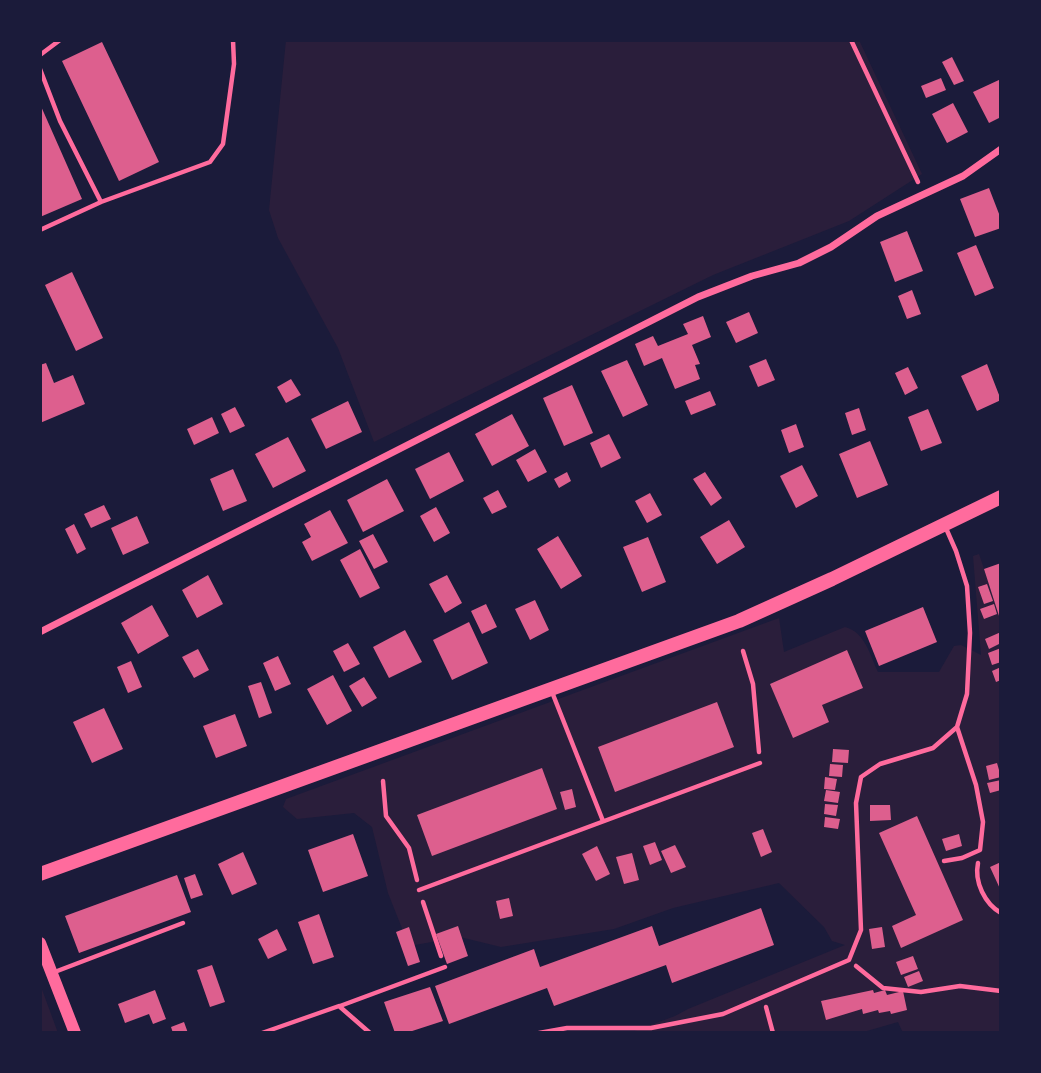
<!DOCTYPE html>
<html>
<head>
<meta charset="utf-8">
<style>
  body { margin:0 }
  #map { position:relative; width:1041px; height:1073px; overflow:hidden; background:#1b1b3a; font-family:Inter,sans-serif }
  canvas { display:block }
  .frame { position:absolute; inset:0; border:42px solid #1b1b3a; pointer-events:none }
</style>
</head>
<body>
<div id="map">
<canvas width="1041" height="1073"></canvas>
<div class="frame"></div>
</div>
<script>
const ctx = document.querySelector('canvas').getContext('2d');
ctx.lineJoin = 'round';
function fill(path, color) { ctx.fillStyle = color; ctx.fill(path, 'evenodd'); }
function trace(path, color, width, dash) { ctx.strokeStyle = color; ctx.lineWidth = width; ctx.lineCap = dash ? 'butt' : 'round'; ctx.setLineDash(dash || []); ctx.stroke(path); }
fill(new Path2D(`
  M286,40h573l63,134 -73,47 -136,54 -339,167 -36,-94 -60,-110 -9,-28z
  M979,554l22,66v413h-98l-5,-11 -38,11h-231l46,-17 13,-7 157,-64 -13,-4 -8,-14 -45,-44 -106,25 -59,21 -113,18 -41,-10 -51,9 -21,-53 -16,-66 -18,-14 -57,6 -14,-12 3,-8 493,-181 5,34 61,-25c20,5 25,28 33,45h61l15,-26 7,-1 20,10 -8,-99z
  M40,984l18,49h-18z`), '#2a1e3b');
fill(new Path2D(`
  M102,42l57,120 -40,19 -57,-120z
  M952,57l12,24 -10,4 -12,-23z
  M941,78l5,12 -20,8 -5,-12z
  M1001,79v38l-12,6 -16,-31z
  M953,103l15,29 -21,11 -15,-29z
  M40,104l42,95 -42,18z
  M989,188l12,31v9l-26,9 -15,-38z
  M907,231l16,40 -28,11 -15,-40z
  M976,245l18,43 -19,8 -18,-43z
  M72,272l31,66 -27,13 -31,-66z
  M912,290l9,24 -14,5 -9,-23z
  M749,312l9,21 -22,10 -10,-21z
  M703,316l8,21 -19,8 8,19 -5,1 5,14 -25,10 -13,-31 -18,8 -9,-22 18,-8 5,10 30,-12 -5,-10z
  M766,359l9,21 -17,7 -9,-21z
  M627,360l21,45 -25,12 -22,-46z
  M46,363l8,20 19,-8 12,29 -45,19v-58z
  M987,364l14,36 -24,11 -16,-35z
  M908,367l10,21 -13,7 -10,-22z
  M291,379l10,16 -15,8 -9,-16z
  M572,385l21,48 -29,13 -21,-48z
  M710,391l6,14 -25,10 -6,-14z
  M348,401l14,31 -36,17 -15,-30z
  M235,407l10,19 -15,7 -9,-19z
  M859,408l7,22 -14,5 -7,-22z
  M928,409l14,34 -21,8 -13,-34z
  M512,414l17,32 -37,20 -17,-32z
  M212,417l7,16 -25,12 -7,-16z
  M796,424l8,23 -15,6 -8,-23z
  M609,434l12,24 -20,10 -11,-25z
  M288,437l18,34 -33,17 -18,-34z
  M870,441l18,44 -31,13 -18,-44z
  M535,449l12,23 -19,10 -12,-22z
  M449,452l15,29 -34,18 -15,-30z
  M802,465l16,31 -22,12 -16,-32z
  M233,469l14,32 -24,10 -13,-32z
  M567,472l4,9 -12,7 -5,-9z
  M705,472l17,26 -11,8 -18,-27z
  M387,479l17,32 -41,21 -16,-32z
  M498,490l9,17 -15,7 -9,-16z
  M650,493l12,22 -15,8 -12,-22z
  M104,505l7,14 -20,9 -7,-14z
  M436,507l14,26 -16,9 -14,-26z
  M330,510l18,33 -36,18 -10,-19 9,-5 -7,-13z
  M137,516l12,27 -26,12 -12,-27z
  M729,520l16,27 -28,17 -17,-27z
  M74,524l12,25 -9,5 -12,-25z
  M373,534l15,28 -14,7 -15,-28z
  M558,536l24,40 -21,13 -24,-40z
  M648,537l18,45 -24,10 -19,-45z
  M360,549l20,39 -20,10 -20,-38z
  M1001,563v56h-1l-16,-50z
  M208,575l15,29 -26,14 -15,-28z
  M447,575l15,28 -17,10 -16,-29z
  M987,584l6,17 -9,3 -6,-17z
  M535,600l14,30 -19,10 -15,-31z
  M486,604l11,23 -15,7 -11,-23z
  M994,604l3,10 -13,5 -4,-10z
  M152,605l17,31 -31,18 -17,-31z
  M923,607l14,35 -58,24 -14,-35z
  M469,622l19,41 -36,17 -19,-40z
  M405,630l17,32 -33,16 -16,-31z
  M1001,632v11l-12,6 -4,-10z
  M348,643l12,21 -16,8 -11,-21z
  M1001,648v14l-9,3 -4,-12z
  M198,649l11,21 -15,8 -12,-21z
  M847,650l16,38 -41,17 7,17 -36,16 -23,-54z
  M278,656l13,28 -16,7 -12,-28z
  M131,661l11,26 -14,6 -11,-26z
  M1001,667v13l-5,2 -4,-11z
  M333,675l19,36 -25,14 -20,-36z
  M364,677l13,21 -15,9 -13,-21z
  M261,682l11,31 -13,5 -11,-32z
  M717,702l17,45 -119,45 -17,-45z
  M104,708l19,41 -31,14 -19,-41z
  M235,714l12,32 -31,12 -13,-32z
  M833,749l16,1 -1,13 -16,-1z
  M997,763l4,14 -12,3 -3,-14z
  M830,764l13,1 -1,12 -13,-1z
  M542,768l15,41 -125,47 -15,-41z
  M825,777l12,2 -2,11 -11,-1z
  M1001,780v10l-11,3 -3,-10z
  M572,789l4,18 -11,3 -5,-18z
  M826,790l14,2 -2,11 -14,-2z
  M825,804l13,1 -2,11 -12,-2z
  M870,805h20l1,15 -21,1z
  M917,816l46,104 -62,28 -9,-22 24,-11 -37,-82z
  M825,817l15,2 -2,10 -14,-2z
  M763,829l9,23 -11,5 -9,-24z
  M353,834l15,42 -45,16 -15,-42z
  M959,834l3,12 -16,5 -4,-12z
  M655,842l7,18 -12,5 -7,-19z
  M675,845l11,22 -15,6 -10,-22z
  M597,846l13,28 -14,7 -14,-27z
  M243,852l14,32 -25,11 -14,-31z
  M632,853l7,27 -15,4 -8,-27z
  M1001,862v29l-11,-24z
  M195,874l8,21 -12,4 -7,-21z
  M177,875l14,37 -112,41 -14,-37z
  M509,898l4,18 -13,3 -4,-18z
  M761,908l13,37 -102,38 -6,-18 -112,41 -7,-18 -98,36 -14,-38 99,-37 6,18 112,-41 7,20z
  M319,914l15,43 -21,7 -15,-42z
  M458,926l10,30 -21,8 -11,-30z
  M409,927l11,35 -12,4 -12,-34z
  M882,927l3,20 -13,2 -3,-20z
  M277,929l10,21 -19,9 -10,-20z
  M913,956l5,13 -17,6 -5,-13z
  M212,965l13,37 -15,5 -13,-37z
  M919,971l4,10 -15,6 -4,-10z
  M430,987l13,34 -37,12h-11l-11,-31z
  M155,990l11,29 -13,5 -4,-10 -24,9 -7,-19z
  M873,990l1,3 11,-3 2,5 16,-4 4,19 -16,4 -1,-3 -11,2 -1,-3 -15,4 -1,-5 -36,11 -5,-19z
  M184,1022l4,11h-15l-2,-6z`), '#dd5f8e');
trace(new Path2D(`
  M851,40l67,142
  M743,651l10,33 6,68
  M383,781l3,35 23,32 8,32
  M978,863c-4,19 7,41 23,50
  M423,902l18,54
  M856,966l27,22 38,4 39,-6 41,5
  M766,1007l7,26`), '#ff6b9d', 4.5);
trace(new Path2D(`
  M40,55l20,-15
  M40,69l20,52 41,81
  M40,230l61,-28 109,-40 13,-18 11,-80 -1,-24
  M552,692l51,129
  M944,861l18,-3 18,-8 3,-28 -7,-37 -19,-58
  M419,890l341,-127
  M52,973l131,-50
  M340,1006l105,-39
  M262,1033l77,-27 31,27
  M539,1033l28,-5h84l72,-14 126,-54 12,-30 -5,-127 5,-26 19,-13 53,-16 24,-21 10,-33 3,-61 -3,-47 -11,-35 -11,-25`), '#ff6b9d', 4.5);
trace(new Path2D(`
  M40,632l658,-335 54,-21 47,-13 32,-16 46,-31 86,-40 38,-27`), '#ff6b9d', 7);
trace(new Path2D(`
  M40,943l35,90`), '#ff6b9d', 12);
trace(new Path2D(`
  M40,874l699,-253 93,-42 169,-82`), '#ff6b9d', 14);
</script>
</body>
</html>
